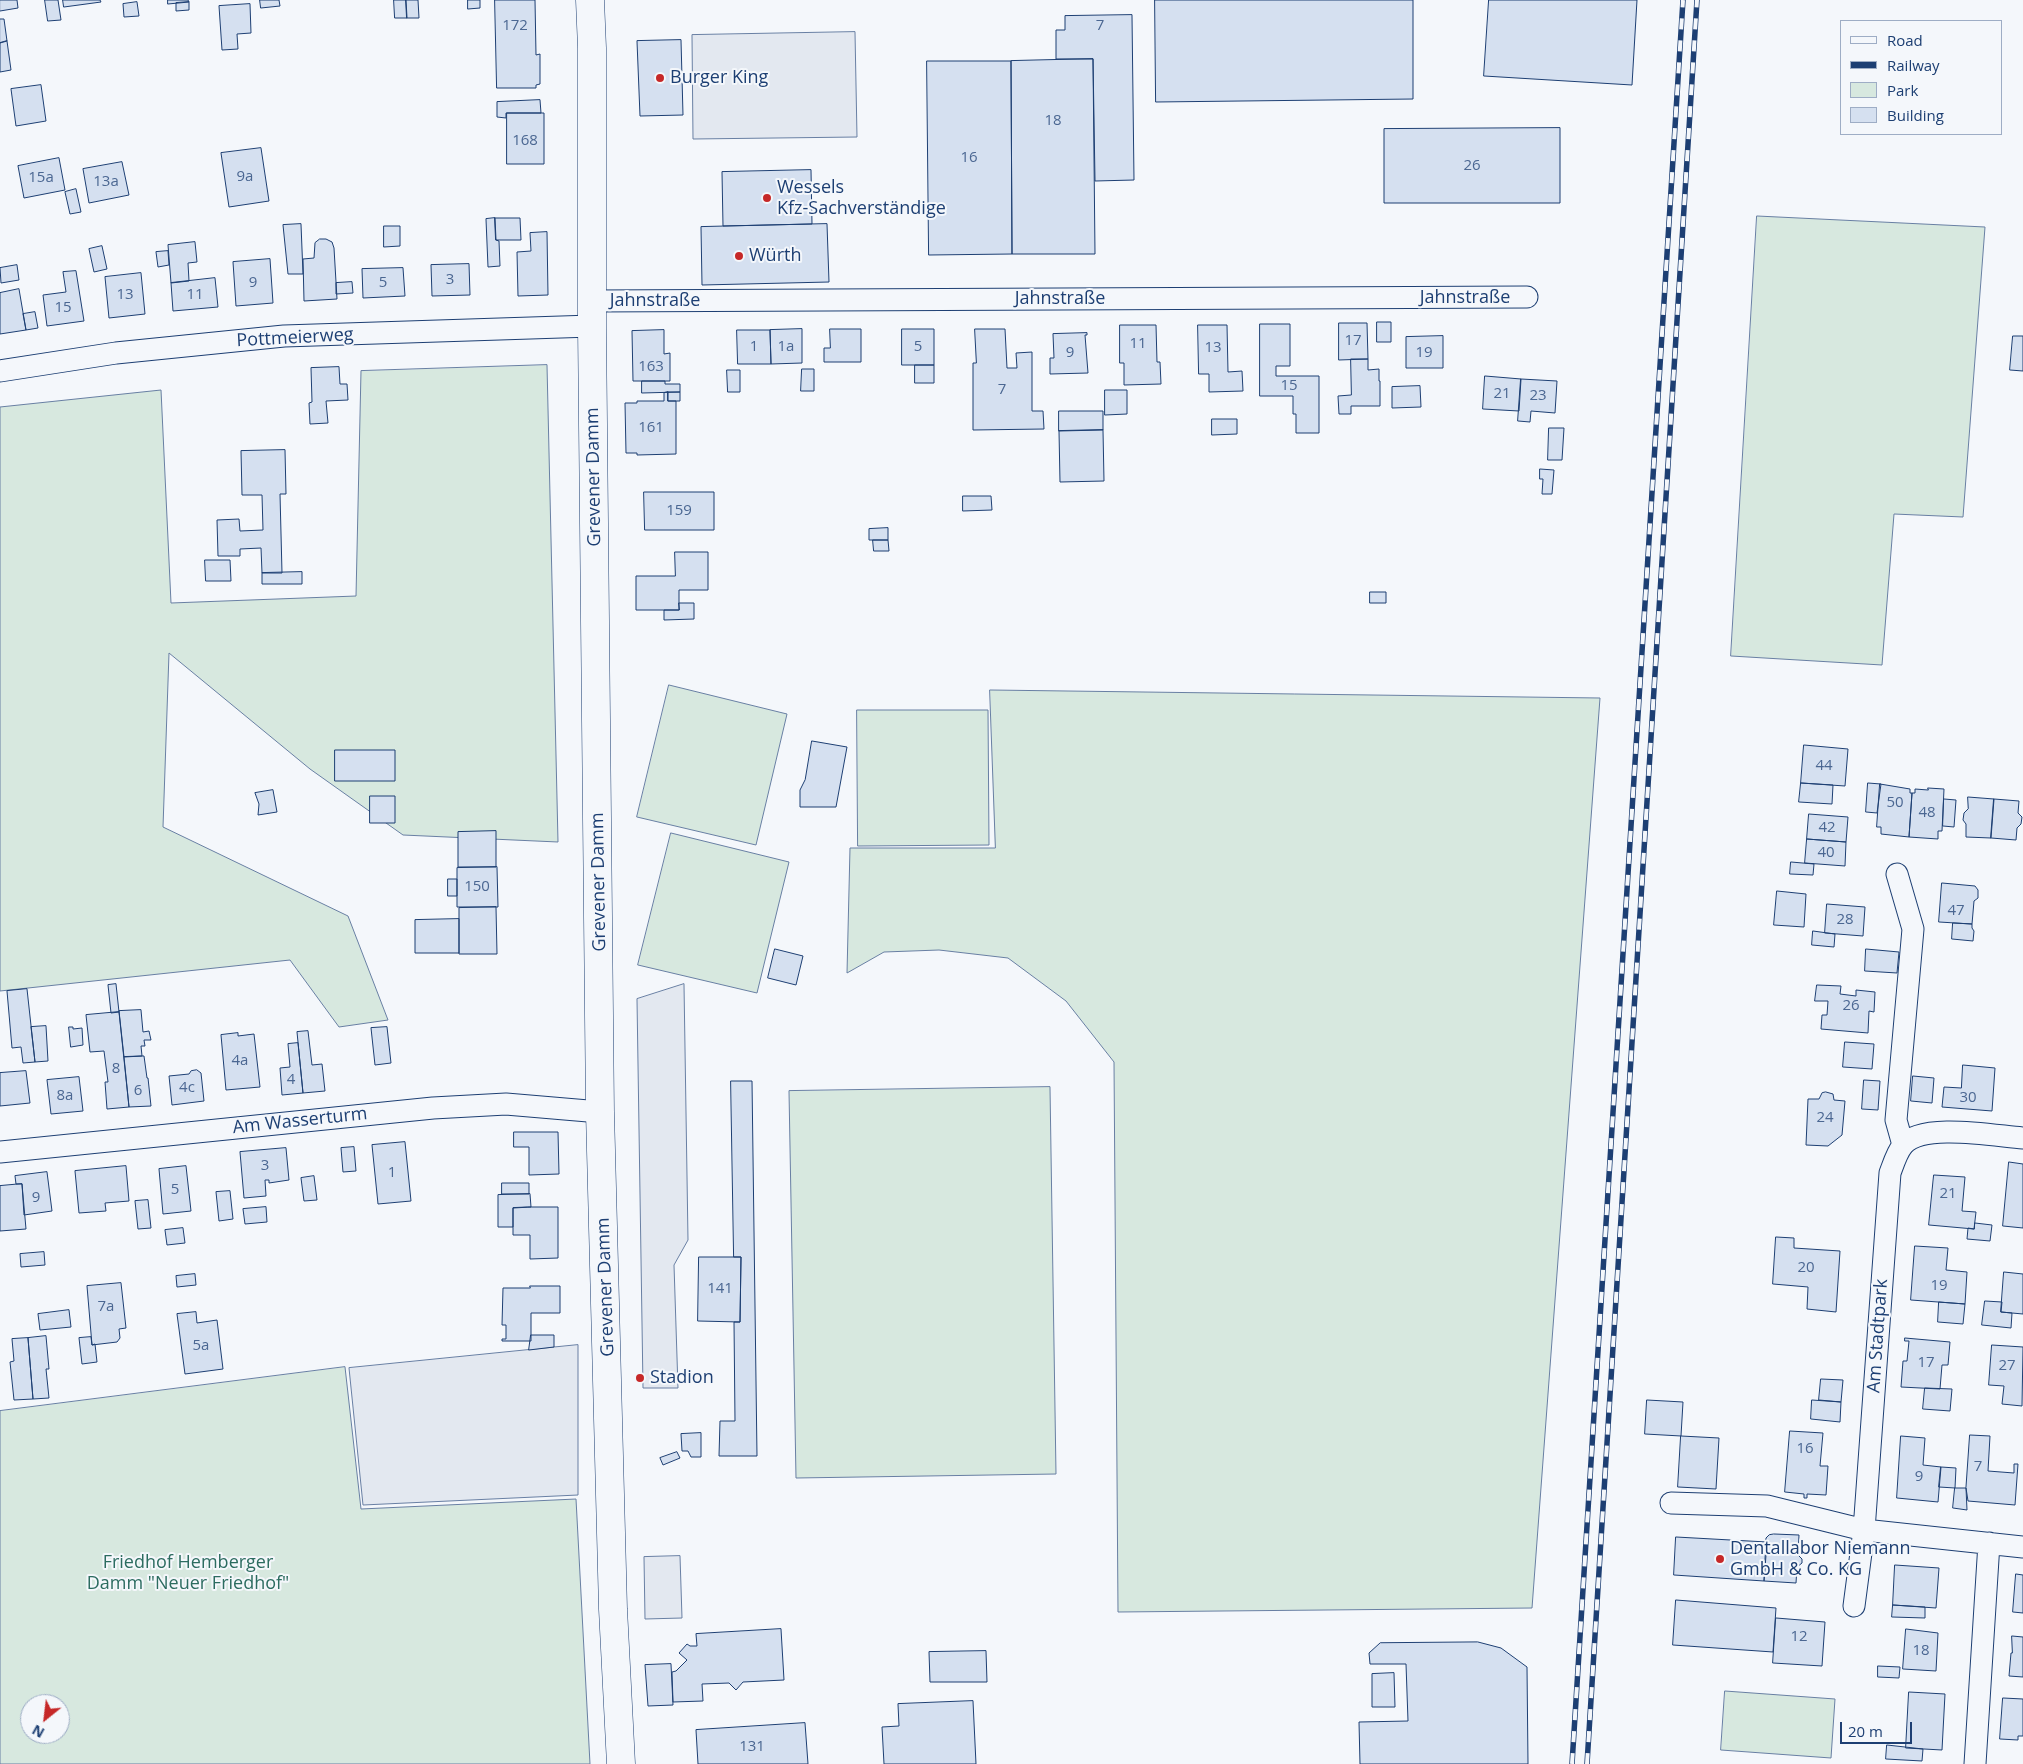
<!DOCTYPE html>
<html>
<head>
<meta charset="utf-8">
<style>
  body { margin:0 }
  #map { position:relative; width:2023px; height:1764px; overflow:hidden; background:#f4f7fb; font-family:"Open Sans",sans-serif }
  canvas { display:block }
  .legend { position:absolute; left:1840px; top:20px; width:162px; height:115px; box-sizing:border-box; background:#f4f7fb; border:1px solid #9eadc5; margin:0; padding:6px 9px; list-style:none; font-size:15px; color:#1d3f73 }
  .legend li { display:flex; align-items:center; gap:10px; height:25px }
  .legend b { width:25px; border:1px solid #9eadc5 }
  .north { position:absolute; left:20px; top:1694px; width:50px; height:50px; box-sizing:border-box; background:#f4f7fb; border:1px solid #9eadc5; border-radius:50%; rotate:209deg; font-size:14px; font-weight:700; line-height:20px; text-align:center; color:#1d3f73 }
  .north::after { content:''; display:block; margin:auto; width:18px; height:22px; background:#c62828; clip-path:polygon(50% 0,100% 100%,50% 72%,0 100%) }
  .scale { position:absolute; left:1840px; top:1722px; width:72px; height:22px; box-sizing:border-box; border:2px solid #1d3f73; border-top:0; padding-left:6px; font-size:15px; line-height:18px; white-space:nowrap; color:#1d3f73; -webkit-text-stroke:4px #f4f7fb; paint-order:stroke }
</style>
</head>
<body>
<div id="map">
<canvas width="2023" height="1764"></canvas>
<ul class="legend">
<li><b style="height:6px;background:#f4f7fb"></b>Road</li>
<li><b style="height:6px;background:#1d3f73"></b>Railway</li>
<li><b style="height:14px;background:#d7e8df"></b>Park</li>
<li><b style="height:14px;background:#d5e0f0"></b>Building</li>
</ul>
<div class="north">N</div>
<div class="scale">20 m</div>
</div>
<script>
const ctx = document.querySelector('canvas').getContext('2d');
ctx.lineJoin = 'round';
function fill(path, color) { ctx.fillStyle = color; ctx.fill(path, 'evenodd'); }
function trace(path, color, width, dash) { ctx.strokeStyle = color; ctx.lineWidth = width; ctx.lineCap = dash ? 'butt' : 'round'; ctx.setLineDash(dash || []); ctx.stroke(path); }
function label(font, color, halo, rows, align = 'center') {
  ctx.font = font + ' "Open Sans",sans-serif'; ctx.lineWidth = 4; ctx.setLineDash([]); ctx.textBaseline = 'middle'; ctx.strokeStyle = halo; ctx.fillStyle = color; for (const [text, x, y, turn = 0] of rows) {
    ctx.save(); ctx.translate(x, y); ctx.rotate((+turn || 0) * Math.PI / 180); ctx.textAlign = isNaN(turn) ? turn : align; if (halo) ctx.strokeText(text, 0, 0); ctx.fillText(text, 0, 0); ctx.restore();
  }
}
const green = new Path2D(`
  M1757,216l228,11 -22,290 -69,-3 -12,151 -151,-9z
  M547,365l11,477 -155,-7 -93,-66 -141,-116 -6,174 185,89 40,104 -49,7 -49,-67 -290,31v-584l161,-17 10,213 185,-7 5,-225z
  M669,685l118,29 -31,131 -119,-28z
  M990,690l610,8 -68,910 -414,4 -4,-550 -48,-61 -58,-43 -69,-8 -55,2 -37,21 3,-125h145z
  M857,710h131l1,135 -131,1z
  M671,833l118,29 -32,131 -119,-28z
  M1050,1087l6,387 -260,4 -7,-387z
  M345,1367l16,142 215,-10 14,265h-590v-353zM30,1704h30v30h-30z
  M1725,1691l110,8 -4,59 -110,-8z`);
fill(green, '#d7e8df');
trace(green, '#687fa3', 1);
const parking = new Path2D(`
  M855,32l2,105 -164,2 -1,-104z
  M684,984l4,256 -14,25 4,123h-35l-6,-389z
  M578,1345v150l-215,10 -14,-137z
  M680,1556l2,62 -37,1 -1,-62z`);
fill(parking, '#e3e8f0');
trace(parking, '#687fa3', 1);
const building = new Path2D(`
  M0,0h17l1,8 -18,3z
  M45,0h13l3,20 -13,1z
  M63,0h37l1,2 -37,5z
  M168,0h20l1,2 -21,2z
  M260,0h19l1,6 -19,2z
  M394,0h12l1,18h-12z
  M406,0h12l1,18h-12z
  M468,0h12v8l-12,1z
  M495,0h40l1,55 4,-1v30l-4,1v3h-39z
  M1155,0h258v99l-257,3z
  M1489,0h148l-5,85 -148,-9z
  M137,2l2,14 -15,1 -1,-13z
  M189,2v8l-13,1v-8z
  M250,4l1,29 -14,1 1,15 -16,1 -3,-44z
  M1132,15l2,165 -39,1 -2,-122h-37v-29h9v-14z
  M0,19h4l3,22 -7,2z
  M681,40l2,75 -43,1 -3,-75z
  M7,41l4,29 -11,2v-29z
  M1093,59l2,195h-83l-1,-193z
  M927,61h84l1,193 -83,1z
  M41,85l5,36 -30,5 -5,-37z
  M540,100l1,13h-35v5l-9,-1v-15z
  M507,113h37v51h-37z
  M1560,128v75h-176v-74z
  M261,148l8,53 -40,6 -8,-54z
  M59,158l6,32 -41,8 -6,-32z
  M122,162l7,33 -40,8 -6,-34z
  M811,170l1,54 -89,2 -1,-54z
  M76,189l5,23 -11,2 -5,-22z
  M495,218h25l1,22h-25z
  M495,218l1,22 3,1 1,25 -12,1 -2,-48z
  M301,224l2,50h-15l-5,-49z
  M827,224l2,58 -127,3 -1,-58z
  M384,226h16v20l-16,1z
  M547,232l1,63 -30,1 -1,-44 14,-1 -1,-18z
  M320,239h6l6,3 2,6 3,51 -33,2 -1,-42 11,-1 1,-15z
  M195,242l2,20 -9,1 1,18 -18,2 -3,-38z
  M102,246l5,23 -13,3 -5,-23z
  M168,251l1,14 -11,2 -2,-15z
  M270,259l3,44 -37,3 -3,-44z
  M469,264l1,31 -38,1 -1,-31z
  M17,265l2,15 -18,3 -1,-15z
  M403,268l2,28 -42,2 -1,-29z
  M76,271l8,50 -37,5 -4,-31 23,-3 -3,-20z
  M141,273l4,41 -36,4 -4,-41z
  M215,278l3,29 -45,4 -2,-28z
  M352,282l1,11 -17,1v-11z
  M19,289l7,41 -26,4v-41z
  M35,312l3,16 -12,2 -3,-16z
  M1377,322h14v20h-14z
  M1339,323h28l1,36 -29,1z
  M1260,324h30v42h-14v10h43v57h-23v-19h-3v-18h-33z
  M1120,325h36l1,37h3l1,22 -37,1v-22h-4z
  M1198,325h29l1,47 14,-1 1,20 -34,1v-18h-10z
  M802,329v34l-31,1 -1,-34z
  M830,329h31v33h-37v-14h6z
  M902,329h32v36h-32z
  M975,329h30l2,39h10l-1,-15 16,-1v59h11l1,18 -71,1v-67h3z
  M664,330v24l6,-1v28h-37l-1,-50z
  M737,330h33l1,34h-33z
  M1087,333v2h-2l3,38 -38,1v-16h4l-1,-24z
  M1443,336v32h-37v-31z
  M2013,336h10v35l-13,-1z
  M1351,359h17v11l11,-1v12h1v25h-29v8h-12l-1,-18 13,-1z
  M915,365h19v18h-19z
  M339,367l1,17h7l1,16 -22,1 2,22 -18,1 -1,-21 3,-1 -1,-34z
  M802,369h12v22h-13z
  M727,370h13v22h-12z
  M1485,376l36,3 -2,32 -36,-2z
  M1521,379l36,2 -2,32 -24,-2 -1,11 -12,-1z
  M642,381h23v3h15v8l-38,1z
  M1420,386l1,21 -29,1v-21z
  M1105,390h22v24l-22,1z
  M668,392v9h8v53l-39,1v-2h-11l-1,-50h12v-2h27v-8z
  M668,392h12v9h-12z
  M1059,411h44v19l-44,1z
  M1212,419h25v15l-25,1z
  M1549,428h15l-2,32h-14z
  M1103,430l1,51 -44,1 -1,-51z
  M285,450l1,44h-6l2,79h-20l-1,-25 -21,1v7h-22l-1,-36 22,-1 1,12 23,-1 -1,-35h-20l-1,-44z
  M1540,469l14,1 -2,24h-10l1,-15h-3z
  M644,492h70v38h-69z
  M963,496h28l1,14 -29,1z
  M888,528v12h-19v-11z
  M873,540h15l1,11h-15z
  M675,552h33v38h-29v20h-43v-34h39z
  M205,560h25l1,21h-25z
  M302,572v12h-40v-11z
  M1370,592h16v11h-16z
  M679,603h15v16l-30,1v-10h15z
  M812,741l35,6 -11,60h-36v-17l5,-10z
  M1804,745l44,4 -3,37 -44,-3z
  M335,750h60v31h-60z
  M1801,783l32,2 -1,19 -33,-2z
  M1868,783l13,1 -4,29 -11,-1z
  M1880,784l30,5v4h2l-3,44 -28,-3v-7h-4z
  M1928,788l16,1 -2,42h-4v8l-29,-2 3,-44h3v-4l13,1z
  M273,790l4,22 -19,3 1,-11 -4,-11z
  M370,796h25v27h-25z
  M1968,797l26,2 -3,39 -25,-1v-13l-3,-4 1,-7 4,-4z
  M1944,799l12,1 -2,27 -11,-1z
  M1994,799l25,2 -1,12 4,4 -1,7 -4,4 -1,12 -25,-2z
  M1809,814l39,3 -2,25 -39,-3z
  M496,831v36h-38v-35z
  M1807,839l39,3 -1,24 -40,-3z
  M1791,862l23,2 -1,11 -23,-1z
  M497,867l1,40h-41v-39z
  M448,879h9v17h-9z
  M1942,883l33,3 3,4v8l-4,3 -2,23 -33,-2z
  M1777,891l29,3 -2,33 -30,-2z
  M1827,904l38,3 -2,29 -38,-3z
  M496,907l1,47h-38v-46z
  M459,919v34h-44v-33z
  M1953,923l19,1v4l2,3 -1,10 -21,-2z
  M1813,931l22,3 -1,13 -22,-2z
  M775,949l28,7 -7,29 -28,-7z
  M1866,949l33,3 -2,21 -32,-2z
  M116,984l3,28 -8,1 -3,-28z
  M1817,985l24,1 -1,8 16,2v-6l19,2 -1,20 -5,-1 -1,22 -47,-4 1,-14h5l1,-14h-13z
  M27,989l8,73 -12,1 -2,-16 -9,1 -5,-57z
  M141,1010l2,22 6,-1 2,9h-7l1,6h-4l1,10 -18,1 -5,-46z
  M119,1012l10,95 -22,2 -2,-27h3l-4,-31 -14,1 -4,-37z
  M46,1026l2,35 -13,1 -4,-35z
  M69,1027h4v2l9,-1 1,17 -12,2z
  M387,1027l4,36 -16,2 -4,-37z
  M308,1031l4,34 10,-1 3,27 -22,2 -6,-61z
  M238,1033v3l16,-2 6,53 -34,3 -5,-55z
  M1845,1042l29,2 -2,25 -29,-2z
  M298,1043l5,50 -21,2 -2,-27 10,-1 -2,-23z
  M142,1056h2l3,22h1l3,28 -22,1 -5,-50z
  M1963,1065l32,3 -3,43 -50,-4 2,-20 17,1z
  M197,1070l4,3 3,28 -32,4 -3,-29 20,-2 2,-3z
  M26,1071l4,32 -30,3v-33z
  M1913,1076l21,2 -2,25 -21,-2z
  M79,1077l4,34 -32,3 -4,-34z
  M1864,1080l16,1 -2,29 -16,-1z
  M731,1081h21l5,375h-38l1,-35h15l-1,-99h6l1,-65h-7z
  M1826,1092l7,2 1,6 11,1 -3,34 -14,11 -22,-1 2,-46h11l3,-6z
  M514,1132h44l1,42 -30,1v-28h-15z
  M405,1142l6,59 -33,3 -6,-59z
  M354,1147l2,24 -13,1 -2,-24z
  M286,1148l3,32 -20,3v-3h-4l1,16 -22,2 -4,-46z
  M2009,1162l14,2v64l-20,-2z
  M126,1166l3,35 -24,2 1,8 -27,2 -4,-42z
  M186,1166l5,45 -28,3 -4,-45z
  M47,1172l5,39 -28,4 -2,-31h-6l-1,-8z
  M1934,1175l31,2 -3,34 14,1 -2,17 -45,-4z
  M314,1176l3,24 -13,1 -3,-23z
  M502,1183h27v11h-27z
  M22,1184l4,45 -26,2v-45z
  M230,1191l3,28 -14,2 -3,-29z
  M530,1194l1,13 -18,1v19h-15v-32z
  M148,1200l3,28 -13,1 -3,-28z
  M266,1207l1,15 -22,2 -2,-15z
  M528,1207h30v51l-28,1v-24h-17v-27z
  M1975,1223l17,2 -2,16 -23,-2 1,-11 6,1z
  M183,1228l2,15 -18,2 -2,-15z
  M1776,1237l18,1v10l46,3 -4,61 -29,-3 1,-22 -35,-3z
  M1915,1246l33,2 -2,22 21,2 -2,32 -54,-4z
  M44,1252l1,13 -24,2 -1,-13z
  M699,1257h42l-1,65 -42,-1z
  M2004,1272l19,2v40l-22,-2z
  M195,1274l1,11 -19,2 -1,-11z
  M121,1283l5,45 -7,1 1,9 -3,4 -25,3 -5,-59z
  M530,1286h30v27h-29v28h-29v-2h4v-14h-4l1,-37h27z
  M1985,1301l17,1 -1,10 11,1 -1,15 -29,-3z
  M1939,1302l26,2 -2,20 -25,-2z
  M69,1310l2,17 -31,3 -2,-16z
  M196,1312l1,11 20,-3 6,49 -38,5 -8,-60z
  M531,1335h23v12l-25,3z
  M46,1336l3,33h-3l3,29 -16,1 -5,-61z
  M91,1337l1,8 3,-1 2,18 -15,2 -3,-26z
  M28,1338l5,61 -19,1 -4,-38 4,-1 -2,-22z
  M1905,1338l45,4 -2,23h-6l-2,24 -39,-2 2,-26h4l2,-20h-4z
  M1992,1345l31,2 -1,59 -20,-2 2,-18 -15,-1z
  M1821,1379l22,1 -2,22 -22,-2z
  M1925,1388l27,1 -2,22 -27,-2z
  M1647,1400l36,2 -2,34 -36,-2z
  M1812,1400l29,2 -1,20 -29,-3z
  M1790,1431l33,2 -3,33h8l-2,29 -19,-1v4h-3v-4l-19,-2z
  M701,1433v24h-10l-3,-6h-6l-1,-17z
  M1970,1435l20,1 -2,35 26,2v-9h4l-3,41 -47,-4 -2,-13z
  M1681,1436l38,2 -3,51 -38,-2z
  M1901,1436l24,2 -2,27 18,2 -3,35 -41,-4z
  M677,1452l3,6 -17,7 -3,-7z
  M1941,1467l15,1 -1,20 -16,-1z
  M1955,1488h11l1,22 -14,-2z
  M1774,1534l25,1 -1,20 4,4v4l-5,4 -1,16 -32,-2 2,-43 3,-3z
  M1676,1537l91,5 -3,39 -90,-6z
  M1895,1565l44,3 -3,40 -43,-3z
  M2016,1574l7,1v38l-10,-1z
  M1676,1600l100,8 -3,44 -100,-7z
  M1893,1605l32,2v11l-33,-1z
  M1776,1618l49,4 -3,44 -49,-3z
  M781,1629l3,51 -41,2 -7,8 -7,-7 -27,1 1,17 -30,1 -1,-30 4,-1 11,-11 -8,-7 8,-9 3,2h7l-1,-12z
  M1906,1629l32,4 -2,38 -33,-2z
  M2012,1636l11,1v40l-14,-1 2,-23h1z
  M1478,1642l23,6 26,19 1,97h-168l-1,-42 49,-1 -2,-57h-36l-1,-11 11,-10z
  M986,1651l1,31h-57l-1,-30z
  M671,1664l2,41 -25,1 -3,-41z
  M1878,1666l22,1 -1,11 -21,-1z
  M1394,1673l1,34h-23v-33z
  M1909,1692l36,2 -3,56 -36,-2z
  M2003,1698l20,1v37h-5v4l-18,-1z
  M973,1701l3,63h-92l-2,-37 17,-1 -1,-22z
  M805,1723l3,41h-110l-2,-34z
  M1887,1745l36,4 -1,12 -36,-2z`);
fill(building, '#d5e0f0');
trace(building, '#1d3f73', 1);
const minor = new Path2D(`
  M592,301l935,-4
  M0,371l116,-18 168,-17 308,-10
  M1897,874l16,55 -17,191 7,25
  M0,1152l433,-44 73,-4 94,8
  M1671,1503l96,3 97,24 159,17
  M1854,1606l10,-76 26,-357c3,-8 7,-21 13,-28 19,-23 92,-9 120,-7
  M1975,1764l14,-221`);
const primary = new Path2D(`
  M590,0l2,48v278l8,786 13,497 8,155`);
trace(minor, '#1d3f73', 23);
trace(primary, '#1d3f73', 29);
trace(minor, '#f4f7fb', 21);
trace(primary, '#f4f7fb', 28);
const rail = new Path2D(`
  M1572,1764l111,-1764
  M1587,1764l110,-1764`);
trace(rail, '#1d3f73', 5.5);
trace(rail, '#f4f7fb', 4, [11]);
for (const [x, y, r, color] of [
  [660,78,5,"#c62828"],
  [767,198,5,"#c62828"],
  [739,256,5,"#c62828"],
  [640,1378,5,"#c62828"],
  [1720,1559,5,"#c62828"]
]) { const dot = new Path2D(); dot.arc(x, y, r, 0, 2 * Math.PI); ctx.fillStyle = color; ctx.fill(dot); trace(dot, '#f4f7fb', 2); }
label('15px', '#4b6792', null, [
  ["172",515,26],
  ["7",1100,26],
  ["18",1053,121],
  ["168",525,141],
  ["16",969,158],
  ["26",1472,166],
  ["9a",245,177],
  ["15a",41,178],
  ["13a",106,182],
  ["3",450,280],
  ["9",253,283],
  ["5",383,283],
  ["13",125,295],
  ["11",195,295],
  ["15",63,308],
  ["17",1353,341],
  ["11",1138,344],
  ["1",754,347],
  ["1a",786,347],
  ["5",918,347],
  ["13",1213,348],
  ["9",1070,353],
  ["19",1424,353],
  ["163",651,367],
  ["15",1289,386],
  ["7",1002,390],
  ["21",1502,394],
  ["23",1538,396],
  ["161",651,428],
  ["159",679,511],
  ["44",1824,766],
  ["50",1895,803],
  ["48",1927,813],
  ["42",1827,828],
  ["40",1826,853],
  ["150",477,887],
  ["47",1956,911],
  ["28",1845,920],
  ["26",1851,1006],
  ["4a",240,1061],
  ["8",116,1069],
  ["4",291,1080],
  ["4c",187,1088],
  ["6",138,1091],
  ["8a",65,1096],
  ["30",1968,1098],
  ["24",1825,1118],
  ["3",265,1166],
  ["1",392,1173],
  ["5",175,1190],
  ["21",1948,1194],
  ["9",36,1198],
  ["20",1806,1268],
  ["19",1939,1286],
  ["141",720,1289],
  ["7a",106,1307],
  ["5a",201,1346],
  ["17",1926,1363],
  ["27",2007,1366],
  ["16",1805,1449],
  ["7",1978,1467],
  ["9",1919,1477],
  ["12",1799,1637],
  ["18",1921,1651],
  ["131",752,1747]
]);
label('18px', '#1d3f73', '#f4f7fb', [
  ["Burger King",670,78],
  ["Wessels",777,188],
  ["Kfz-Sachverständige",777,209],
  ["Würth",749,256],
  ["Stadion",650,1378],
  ["Dentallabor Niemann",1730,1549],
  ["GmbH & Co. KG",1730,1570]
], 'left');
label('18px', '#1d3f73', '#f4f7fb', [
  ["Jahnstraße",1465,298],
  ["Jahnstraße",1060,299],
  ["Jahnstraße",655,301],
  ["Pottmeierweg",295,338,-3],
  ["Grevener Damm",594,477,-91],
  ["Grevener Damm",599,882,-91],
  ["Am Wasserturm",300,1121,-6],
  ["Grevener Damm",606,1287,-92],
  ["Am Stadtpark",1878,1336,-86]
]);
label('18px', '#2c6c60', '#f4f7fb', [
  ["Friedhof Hemberger",188,1563],
  ["Damm \"Neuer Friedhof\"",188,1584]
]);
</script>
</body>
</html>
